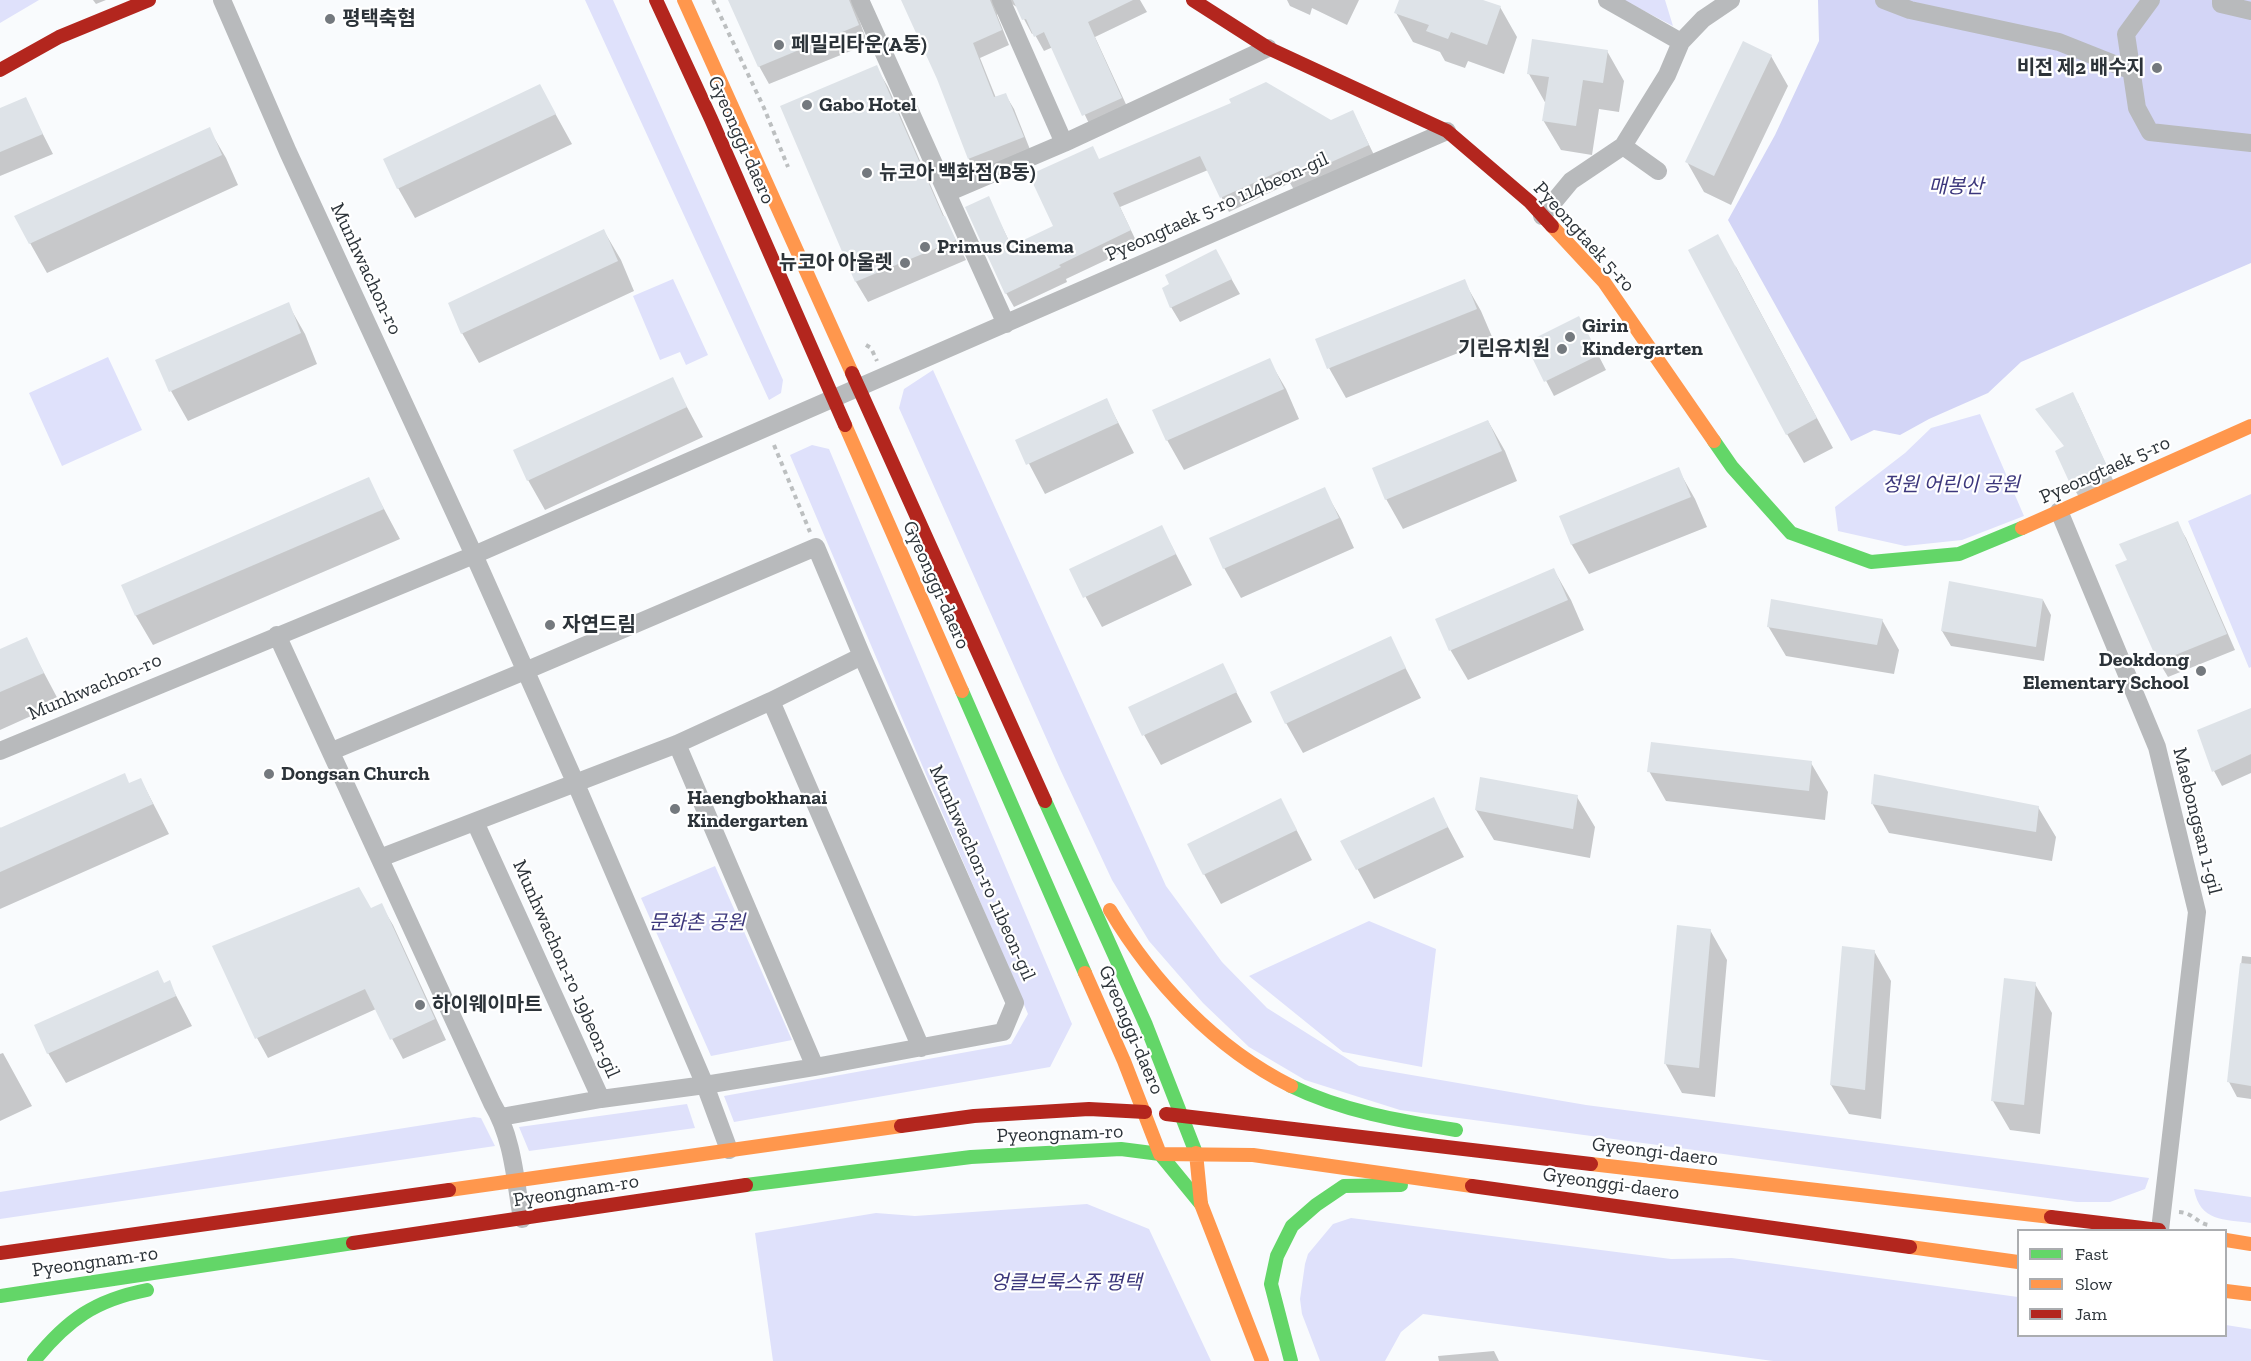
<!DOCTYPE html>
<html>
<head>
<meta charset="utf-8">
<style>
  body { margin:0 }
  #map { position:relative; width:2251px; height:1361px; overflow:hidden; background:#f9fbfd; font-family:"Zilla Slab",serif }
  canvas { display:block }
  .legend { position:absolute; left:2017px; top:1229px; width:210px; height:108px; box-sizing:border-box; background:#fff; border:2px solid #abadb0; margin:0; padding:8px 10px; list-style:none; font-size:18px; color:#2c3339 }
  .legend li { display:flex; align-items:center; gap:12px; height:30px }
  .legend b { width:30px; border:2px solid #abadb0 }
</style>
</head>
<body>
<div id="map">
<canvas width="2251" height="1361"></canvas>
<ul class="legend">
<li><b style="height:8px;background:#63d668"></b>Fast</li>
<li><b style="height:8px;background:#ff974d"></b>Slow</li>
<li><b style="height:8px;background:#b3261e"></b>Jam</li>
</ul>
</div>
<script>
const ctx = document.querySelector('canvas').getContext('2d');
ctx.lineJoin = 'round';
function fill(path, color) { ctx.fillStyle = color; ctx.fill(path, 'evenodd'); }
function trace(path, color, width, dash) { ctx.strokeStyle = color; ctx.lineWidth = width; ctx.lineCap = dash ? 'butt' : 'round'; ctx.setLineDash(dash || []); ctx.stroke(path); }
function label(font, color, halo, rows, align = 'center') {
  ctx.font = font + ' "Zilla Slab","Noto Sans KR",serif'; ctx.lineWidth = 4.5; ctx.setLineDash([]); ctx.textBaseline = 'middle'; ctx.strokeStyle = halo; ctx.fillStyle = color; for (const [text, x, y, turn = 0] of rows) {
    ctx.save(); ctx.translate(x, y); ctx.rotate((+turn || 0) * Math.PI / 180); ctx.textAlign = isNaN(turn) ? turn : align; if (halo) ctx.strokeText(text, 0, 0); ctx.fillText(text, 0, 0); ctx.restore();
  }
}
fill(new Path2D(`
  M0,0h39l-39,23z
  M585,0h28l170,380 -2,13 -12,7z
  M1623,0h42l8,26z
  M673,279l35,76 -22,10 -6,-13 -20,8 -27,-64z
  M108,357l34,73 -80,36 -33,-73z
  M933,370l233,516 56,76 45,46 92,58 227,39 563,73 -4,11 -35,13h-33l-677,-92 -95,-30 -56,-33 -46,-44 -54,-62 -37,-61 -52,-111 -161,-361 5,-19z
  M1980,414l44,102 -62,24 -57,6 -67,-15 -3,-24 70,-54 26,-25z
  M812,445l17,4 243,575 -22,43 -316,55 -10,-26 287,-52 17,-30 -238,-559z
  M2251,494v173l-2,1 -61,-147z
  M715,866l77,174 -81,16 -70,-158z
  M1369,921l67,28 -14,118 -79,-15 -94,-76z
  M687,1104l8,24 -166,23 -10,-24z
  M474,1117l7,1 14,28 -495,73v-27z
  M2194,1189l57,8v26c-27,-4 -51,-1 -57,-34z
  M1087,1204l62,25 62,132h-438l-18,-128 121,-20 39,3z
  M1351,1218l320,41 61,-1 286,39v39h208v-11l25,4v32h-478l-350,-47 -22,18 -16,29h-65l-18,-47 -2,-15 5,-35 3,-10 25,-30z`), '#dfe1fb');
fill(new Path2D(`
  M1818,0h433v263l-230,99 -33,31 -59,26 -29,16 -26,-5 -23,11 -123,-221 47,-85 44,-94z`), '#d3d5f6');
fill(new Path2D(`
  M93,0h13l-10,4z
  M730,0h122l16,44 -99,40 -10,-18z
  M902,0h238l7,12 -52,25 35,76 -38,17 -39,-83 -9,4 -10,-18 -2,1 -14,-26 -7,-5 -11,5 -3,7 12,30 -29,13 16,40 9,-4 9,15 17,43 -54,21 -8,-14 -30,-81z
  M1287,0h72l-12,25 -35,-17 -2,7 -20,-9z
  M1400,0h78l22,7 17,30 -13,37 -36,-13 -3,7 -20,-7 -5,-9 -27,-10 -17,-29z
  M1607,51l17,30 -5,31 -20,-3 -7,46 -31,-5 -18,-30 3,-16 -17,-30z
  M1771,56l17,30 -57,119 -27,-13 -17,-30z
  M876,67l12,20 59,136 19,37 -98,42 -12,-20 -74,-175z
  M540,86l32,58 -157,74 -17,-30z
  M25,99l28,55 -53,22v-66z
  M1353,112l23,47 -80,34 -6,-10 -61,29 -21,-42 -88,37 18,38 -72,34 1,3 -53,25 -8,-14 -18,-95 24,49 43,-20 44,-66 232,-39z
  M209,129l17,29 12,27 -191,88 -17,-30z
  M604,231l17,29 13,31 -155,72 -17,-30z
  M1735,265l98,183 -29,15 -17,-29z
  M1224,266l16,28 -60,28 -9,-15z
  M1464,281l17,30 12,28 -147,59 -17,-30z
  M288,304l17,30 12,30 -129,57 -17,-30 -14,-30z
  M1587,333l19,37 -52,26 -27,-52z
  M1269,360l17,29 13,30 -115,51 -17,-30z
  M672,379l31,58 -158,73 -17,-30z
  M1106,399l28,54 -89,41 -28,-53z
  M2078,403l35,77 -34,17 -6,-10 -8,-40z
  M1488,421l17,30 12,30 -114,48 -17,-30z
  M1678,469l17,30 12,28 -118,47 -17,-29 -11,-28z
  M368,479l32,60 -247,106 -17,-29 -13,-30z
  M1324,489l17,30 13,29 -113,50 -17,-30z
  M2177,523l9,15 49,112 -67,27 -9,-15 -42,-96 13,-5z
  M1162,527l30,58 -90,42 -31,-57z
  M1554,570l17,30 13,30 -116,50 -17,-29 -14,-31z
  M2043,600l8,15 -7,46 -93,-15 -9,-15z
  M1882,620l17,30 -5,24 -108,-18 -18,-30z
  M1390,638l31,60 -118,55 -17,-30z
  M26,639l34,64 -60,27v-79z
  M1222,665l30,57 -91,43 -17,-30z
  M2251,709v64l-29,13 -8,-15z
  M1811,763l17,29 -3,28 -159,-19 -17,-30z
  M141,780l28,54 -169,75v-82l1,2z
  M1577,797l18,30 -5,31 -96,-18 -18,-30z
  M1433,799l31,58 -90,42 -32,-58z
  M1281,800l31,60 -91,44 -17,-30z
  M1872,803l166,4 18,30 -4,24 -163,-28z
  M381,905l12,20 53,115 -43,19 -27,-50 -108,49 -11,-20 -43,-91 157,-37z
  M1710,930l17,30 -12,137 -33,-4 -17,-30z
  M1874,951l17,30 -10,138 -32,-5 -18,-29z
  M2242,956l9,1v142l-14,-2 -8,-15z
  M169,982l23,44 -126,57 -18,-30 -12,-28z
  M2035,984l17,29 -12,121 -30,-4 -17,-29z
  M3,1053l29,53 -32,15v-67z
  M1494,1351l5,10h-60l-1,-5z`), '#0003');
fill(new Path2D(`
  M728,0h121l10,25 -101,42z
  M901,0h89l12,30 -29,13 21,54 12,-4 18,44 -56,22 -31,-80z
  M1013,0h120l-45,22 34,76 -40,18 -38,-84 -10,5 -8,-18 -4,1z
  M1399,0h84l18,6 -14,39 -36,-13 -3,7 -22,-8 3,-6 -35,-12z
  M1532,39l76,11 -5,33 -20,-3 -7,46 -34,-5 7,-44 -22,-3z
  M1743,41l29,14 -58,121 -29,-14z
  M877,65l66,151h2l11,24 -101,42 -75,-176z
  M1266,82l65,38 22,-10 16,35 -42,19 -1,-3 -40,19 -4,-10 -62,28 -20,-42 -87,37 18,37 -72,35 2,2 -56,27 -40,-87 24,-11 22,50 42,-20 -24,-51 64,-29 6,13 132,-56 -2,-4z
  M540,84l16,30 -159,75 -14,-30z
  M26,97l17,37 -43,18v-44z
  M210,127l12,28 -193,89 -15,-28z
  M604,229l14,32 -157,73 -13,-31z
  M1718,234l99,184 -31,17 -98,-185z
  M1216,249l16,30 -62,29 -8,-20 7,-4 -4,-9z
  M1465,279l12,30 -150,60 -12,-30z
  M289,302l12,31 -132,59 -14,-32z
  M1579,316l20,39 -55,27 -19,-39z
  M1270,358l14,31 -118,52 -14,-31z
  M673,377l14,30 -160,74 -14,-31z
  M2073,392l36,78 -37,18 -17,-37 9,-5 -29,-37z
  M1107,398l11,25 -92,42 -11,-25z
  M1488,420l14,31 -117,49 -13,-32z
  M1679,467l12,30 -120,48 -12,-29z
  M369,477l15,32 -249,107 -14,-31z
  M1325,487l14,31 -116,51 -14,-31z
  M2178,521l49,113 -69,28 -43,-97 12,-5 -8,-16z
  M1162,525l14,29 -93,44 -14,-29z
  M1554,568l14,32 -119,51 -14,-32z
  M1949,581l94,18 -7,48 -95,-16z
  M1771,599l112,20 -6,26 -110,-18z
  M1391,636l15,32 -121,56 -15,-32z
  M27,637l17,36 -44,19v-43z
  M1223,663l14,29 -95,44 -14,-29z
  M2251,708v46l-39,18 -15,-42z
  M1651,742l161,19 -3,30 -162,-19z
  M125,773l4,10 12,-5 12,26 -153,68v-44z
  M1874,774l165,32 -3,26 -165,-28z
  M1480,777l98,18 -5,34 -98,-19z
  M1434,797l14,30 -92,43 -16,-29z
  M1281,798l16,32 -94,45 -16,-31z
  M359,887l12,21 11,-5 53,116 -45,21 -25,-51 -110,50 -43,-93z
  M1677,925l34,4 -12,139 -35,-4z
  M1842,946l33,4 -10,140 -35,-5z
  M2240,963l11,1v122l-24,-4z
  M158,970l6,13 6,-3 6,16 -129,58 -13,-29z
  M2004,978l32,4 -12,123 -33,-4z`), '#dee3e8');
trace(new Path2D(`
  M713,0l51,108 24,59
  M866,345l5,3 6,13
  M774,445l36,87
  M2179,1212c15,1 17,11 30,13`), '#bcbfc0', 4, [4.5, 4.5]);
trace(new Path2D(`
  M860,0l146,324
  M1001,0l63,143
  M1607,0l74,42
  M1884,0l26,10 149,32 73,29
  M2151,0l-25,34 11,74 13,24 101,11
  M2221,0v4l30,7
  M1623,146l35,25
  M947,193l117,-50 204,-95
  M1542,216l29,-35 52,-35 44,-71 14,-33 22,-23 28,-19
  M2059,511l98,236 40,165 -37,318
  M277,635l215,468c21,35 23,76 30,116
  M771,701l150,347
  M677,744l138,323
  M0,751l474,-196 -186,-403 -66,-152
  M332,751l193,-80 291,-124 46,109 153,347 -12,29 -188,35 -110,18 -104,14 -100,18
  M475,822l126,277
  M380,858l297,-114 94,-43 91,-45
  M729,1150l-24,-65 -129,-301 -102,-229 973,-424`), '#b8babc', 18);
trace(new Path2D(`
  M1714,441l18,26 59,66 80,29 88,-8 63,-26
  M962,691l123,282
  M1045,801l101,224 50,128
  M1291,1086c51,25 109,35 165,44
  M746,1185l225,-28 150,-8 39,5 41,50
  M0,1296l353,-53
  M34,1361c33,-41 61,-61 113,-71
  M1291,1361l-20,-77 6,-28 15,-30 24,-21 28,-19 57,-1`), '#63d668', 14);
trace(new Path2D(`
  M684,0l168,373
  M1552,226l52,56 110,159
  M845,425l117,266
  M2022,528l229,-102
  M1110,910c43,72 105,138 181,176
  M1085,973l39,88 36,93 93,1 219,31
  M1196,1153l5,51 61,157
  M1591,1164l460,53
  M449,1190l452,-64
  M2226,1240l25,4
  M1910,1247l108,15
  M2226,1291l25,3`), '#ff974d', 14);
trace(new Path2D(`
  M656,0l55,119 134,306
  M1193,0l75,48 179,83 83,71 22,24
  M0,70l59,-33 90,-37
  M852,373l193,428
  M1166,1114l425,50
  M901,1126l73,-10 115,-7 56,3
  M1472,1186l438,61
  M2051,1217l108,13
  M353,1243l393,-58
  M0,1253l449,-63`), '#b3261e', 14);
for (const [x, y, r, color] of [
  [330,19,6,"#74797e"],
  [779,45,6,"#74797e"],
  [2157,68,6,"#74797e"],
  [807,105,6,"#74797e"],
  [867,173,6,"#74797e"],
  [925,247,6,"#74797e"],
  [905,263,6,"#74797e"],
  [1570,337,6,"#74797e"],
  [1562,349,6,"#74797e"],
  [550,625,6,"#74797e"],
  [2201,671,6,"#74797e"],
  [269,774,6,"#74797e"],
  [675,809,6,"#74797e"],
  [420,1005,6,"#74797e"]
]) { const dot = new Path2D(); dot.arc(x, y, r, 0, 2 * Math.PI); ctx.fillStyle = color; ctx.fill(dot); trace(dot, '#fff', 2); }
label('bold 20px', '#2c3339', '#fff', [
  ["평택축협",342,19],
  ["페밀리타운(A동)",791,45],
  ["비전 제2 배수지",2145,68,"right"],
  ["Gabo Hotel",819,105],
  ["뉴코아 백화점(B동)",879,173],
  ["Primus Cinema",937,247],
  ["뉴코아 아울렛",893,263,"right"],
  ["Girin",1582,326],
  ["Kindergarten",1582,349],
  ["기린유치원",1550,349,"right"],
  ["자연드림",562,625],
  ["Deokdong",2189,660,"right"],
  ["Elementary School",2189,683,"right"],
  ["Dongsan Church",281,774],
  ["Haengbokhanai",687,798],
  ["Kindergarten",687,821],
  ["하이웨이마트",432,1005]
], 'left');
label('20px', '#2c3339', '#fff', [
  ["Gyeonggi-daero",741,140,66],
  ["Pyeongtaek 5-ro 114beon-gil",1217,207,-24],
  ["Pyeongtaek 5-ro",1584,237,48],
  ["Munhwachon-ro",366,269,65],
  ["Pyeongtaek 5-ro",2105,470,-24],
  ["Gyeonggi-daero",936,585,66],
  ["Munhwachon-ro",95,687,-23],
  ["Maebongsan 1-gil",2197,821,76],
  ["Munhwachon-ro 11beon-gil",982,873,66],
  ["Munhwachon-ro 19beon-gil",566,969,66],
  ["Gyeonggi-daero",1131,1030,67],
  ["Pyeongnam-ro",1060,1134,-2],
  ["Gyeongi-daero",1655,1152,7],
  ["Gyeonggi-daero",1611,1184,8],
  ["Pyeongnam-ro",576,1191,-9],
  ["Pyeongnam-ro",95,1262,-8]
]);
label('italic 20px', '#3c377c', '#fff', [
  ["매봉산",1956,187],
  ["정원 어린이 공원",1951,485],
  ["문화촌 공원",697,923],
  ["엉클브룩스쥬 평택",1066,1283]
]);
</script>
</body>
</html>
